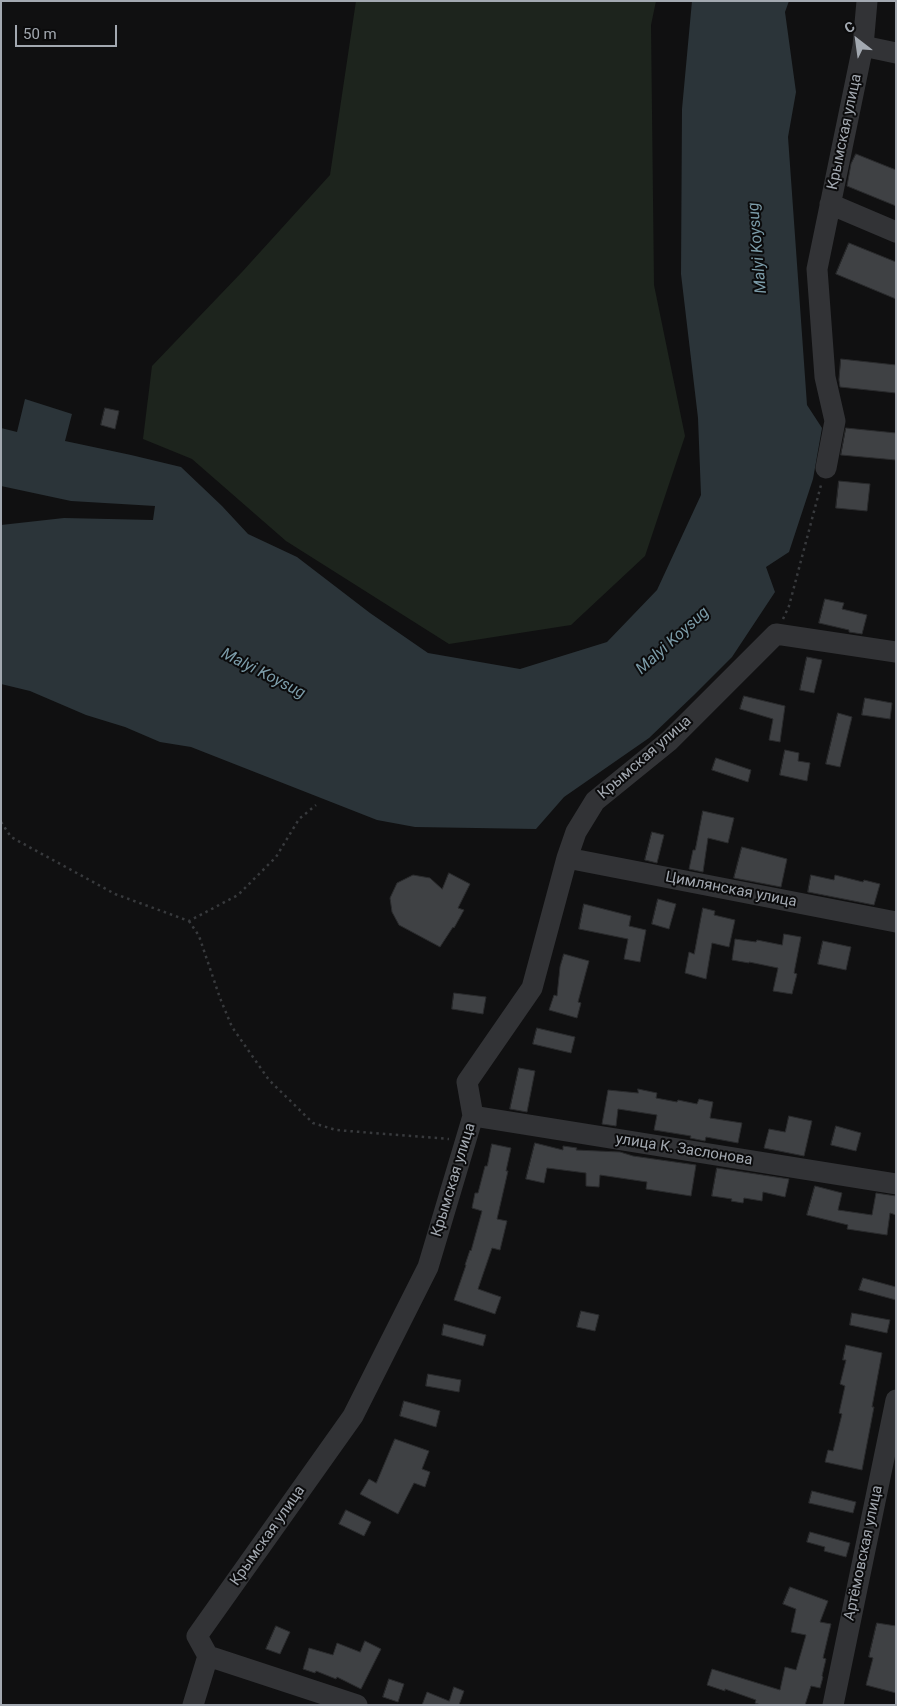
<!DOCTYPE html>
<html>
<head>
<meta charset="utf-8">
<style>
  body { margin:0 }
  #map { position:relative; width:897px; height:1706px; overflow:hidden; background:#101011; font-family:Roboto,sans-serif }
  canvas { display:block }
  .frame { position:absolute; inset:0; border:2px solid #a3a9b1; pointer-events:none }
  .north { position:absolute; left:832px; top:15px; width:50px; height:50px; -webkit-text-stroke:4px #0b0b0c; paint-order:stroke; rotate:330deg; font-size:14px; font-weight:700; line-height:20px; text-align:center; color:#a3a9b1 }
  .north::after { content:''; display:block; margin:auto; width:18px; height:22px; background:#a3a9b1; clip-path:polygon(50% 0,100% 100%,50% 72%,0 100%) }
  .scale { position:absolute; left:15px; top:25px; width:102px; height:22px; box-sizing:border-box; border:2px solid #a3a9b1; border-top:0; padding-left:6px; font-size:15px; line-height:18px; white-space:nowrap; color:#a3a9b1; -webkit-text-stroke:4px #0b0b0c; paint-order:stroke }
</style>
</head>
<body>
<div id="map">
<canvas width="897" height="1706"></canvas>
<div class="frame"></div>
<div class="north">С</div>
<div class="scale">50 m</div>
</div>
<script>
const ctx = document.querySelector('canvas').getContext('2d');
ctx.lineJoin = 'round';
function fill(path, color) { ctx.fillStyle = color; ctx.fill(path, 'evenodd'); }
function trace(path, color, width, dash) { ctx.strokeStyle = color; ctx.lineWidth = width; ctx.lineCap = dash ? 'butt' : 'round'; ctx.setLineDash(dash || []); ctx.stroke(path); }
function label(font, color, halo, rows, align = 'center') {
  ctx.font = font + ' Roboto,sans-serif'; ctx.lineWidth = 4; ctx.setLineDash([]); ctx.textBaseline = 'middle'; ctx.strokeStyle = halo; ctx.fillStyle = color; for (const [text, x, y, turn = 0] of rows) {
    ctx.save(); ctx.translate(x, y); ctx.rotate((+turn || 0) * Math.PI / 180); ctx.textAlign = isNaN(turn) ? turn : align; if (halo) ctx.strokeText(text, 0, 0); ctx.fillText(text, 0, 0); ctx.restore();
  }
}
fill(new Path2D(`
  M356,1h300l-5,24 3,260 31,151 -40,120 -74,69 -122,19 -163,-103 -94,-82 -49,-20 9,-73 90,-94 88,-97z`), '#1d241d');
fill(new Path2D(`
  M692,1h97l-4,11 11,80 -8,45 19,268 15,23 -9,51 -24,73 -23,15 9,25 -43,65 -38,38 -45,43 -85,59 -28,32 -121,-2 -38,-7 -186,-73 -31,-5 -35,-15 -39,-12 -56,-24 -29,-7v-159l63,-7 89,2 2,-14 -84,-5 -70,-15v-58l16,4 8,-33 47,15 -7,27 66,14 50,12 41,39 26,28 49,23 73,56 58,40 92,16 87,-27 50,-52 44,-95 -3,-77 -17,-144 1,-165z`), '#2b3439');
const building = new Path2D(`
  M856,154l40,16v36l-49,-20 4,-22z
  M849,243l47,19v37l-60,-25z
  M841,359l55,6v28l-56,-6 -1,-7z
  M105,408l14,3 -4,18 -14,-4z
  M846,428l50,5v27l-55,-5z
  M839,481l31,3 -3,27 -31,-3z
  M825,599l19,4 -2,6 25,6 -5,19 -13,-2v-2l-30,-7z
  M807,657l15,3 -8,33 -14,-3z
  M744,696l41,10 -5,36 -11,-2 4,-21 -33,-10z
  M865,698l27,5 -2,16 -28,-4z
  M838,713l14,4 -12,50 -14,-3z
  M785,750l14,3 -1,8 12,2 -3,18 -27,-6z
  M716,758l35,12 -3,12 -36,-12z
  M703,811l31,7 -6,25 -20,-5 -5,34 -14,-3 4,-19h2z
  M652,832l12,3 -7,28 -12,-3z
  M742,847l45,12 -6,28 -47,-9z
  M449,873l21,11 -12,24 6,2 -10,18 -1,-1 -13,20 -41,-22 -7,-13 -2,-14 7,-15 16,-8 17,3 12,11z
  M811,875l23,5 1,-5 28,7 1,-2 16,4 -6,21 -66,-13z
  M658,899l18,5 -7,25 -17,-5z
  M584,904l47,12 -2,10 17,4 -6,32 -16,-3 4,-20 -49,-10z
  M703,908l12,3 -1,4 21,5 -6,27 -17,-4 -6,36 -21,-6 4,-21 5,2z
  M784,934l17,3 -7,36 3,1 -5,20 -19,-3 5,-23 -29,-6v1l-17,-3 3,-21 21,3 1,-2 25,5z
  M823,941l28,6 -5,23 -28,-6z
  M564,954l25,7 -11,41 3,1 -4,15 -28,-8 5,-15 3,1 3,-29z
  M454,993l32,4 -3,17 -31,-5z
  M537,1028l38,9 -4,16 -38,-9z
  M519,1068l16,3 -8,41 -17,-3z
  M638,1089l19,4 -1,5 21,4 1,-2 19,4 2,-5 14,3 -3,16 32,5 -4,20 -32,-6 -1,4 -15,-3 1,-2 -37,-6 3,-15 -39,-6 -2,17 -14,-2 6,-34 30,3z
  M789,1116l23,5 -8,35 -40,-8 5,-19 16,3z
  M836,1126l25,7 -5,18 -25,-6z
  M535,1143l28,7v-4l14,2 -1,2 44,2 13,4 63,9 -5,31 -45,-7 1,-7 -47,-7 -1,12 -13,-1v-13l-39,-5 -3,15 -18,-4z
  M492,1144l19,4 -5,23h2l-11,48 10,2 -7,29 -8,-2 -14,41 23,8 -6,17 -41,-14 12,-35h-1l5,-15 1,1 11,-40 -10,-3 3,-15h3l7,-27h2z
  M717,1168l72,11 -4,18 -22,-5 -1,9 -18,-3 -1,5 -12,-2 1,-2 -20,-3z
  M815,1186l27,7 -4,17 34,5 4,-22 20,3v19l-6,-2 -3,22 -40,-6 1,-4 -41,-10z
  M863,1278l33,9v13l-37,-10z
  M581,1311l18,4 -4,16 -18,-4z
  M852,1313l38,7 -3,13 -37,-8z
  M444,1324l42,11 -3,11 -41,-11z
  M846,1345l36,8 -10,54h2l-12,63 -37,-8 3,-12 5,1 9,-37 -3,-1 6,-27 -5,-2 6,-24h-3z
  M428,1374l33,6 -2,12 -33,-6z
  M404,1401l36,10 -4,16 -36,-11z
  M395,1439l34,12 -7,18 8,3 -5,15 -11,-4 -16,31 -38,-20 9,-15 7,4z
  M812,1491l44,11 -3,11 -44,-10z
  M346,1510l25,12 -7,14 -25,-12z
  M810,1532l40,11 -4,14 -22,-6 1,-4 -18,-5z
  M790,1587l38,14 -8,21 11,2 -8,34 3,1 -4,17 1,1 -3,11 -9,-2 -6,19h-44l-6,-2 1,-3 -31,-11v2l-18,-6 5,-16 68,21 5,-23 11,3 10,-35 -15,-3 5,-23 -13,-5z
  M877,1623l19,3v67l-30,-8 7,-27 -4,-1z
  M276,1626l14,6 -10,22 -14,-5z
  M365,1641l16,8 -20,40 -24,-12 -1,2 -20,-8 -1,2 -12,-4 6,-21 24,7 4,-12 23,9z
  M389,1679l15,5 -6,18 -15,-5z
  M454,1687l10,4 -5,14h-37l5,-13 22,9z`);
fill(building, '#3f4144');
trace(building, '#2a2b2d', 1);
trace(new Path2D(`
  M783,619l6,-13 32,-121
  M1,822l10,15 104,57 74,27 49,-26 38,-38 23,-38 17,-14
  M189,921l10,15 21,62 12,29 37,53 44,43 23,7 113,9`), '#383a3d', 2.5, [2.5, 4]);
trace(new Path2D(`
  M863,46l33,7
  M830,204l66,28
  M826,468l9,-47 -10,-44 -8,-108 46,-223 4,-45
  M567,858l329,64
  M473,1116l423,68
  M208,1656l149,49
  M193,1705l15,-49 -11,-20 156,-220 75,-149 45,-151 -6,-34 65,-94 35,-130 9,-26 19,-31 74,-60 107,-107 120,18
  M833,1705l63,-305`), '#323336', 21);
label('15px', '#a3a9b1', '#0b0b0c', [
  ["Крымская улица",845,132,-78],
  ["Крымская улица",645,758,-41],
  ["Цимлянская улица",731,890,11],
  ["улица К. Заслонова",684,1150,9],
  ["Крымская улица",454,1180,-73],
  ["Крымская улица",268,1536,-55],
  ["Артёмовская улица",864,1553,-78]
]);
label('italic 16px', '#7c9ca9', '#0b0b0c', [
  ["Malyi Koysug",758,248,-95],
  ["Malyi Koysug",673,641,-42],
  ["Malyi Koysug",263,674,27]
]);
</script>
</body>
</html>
